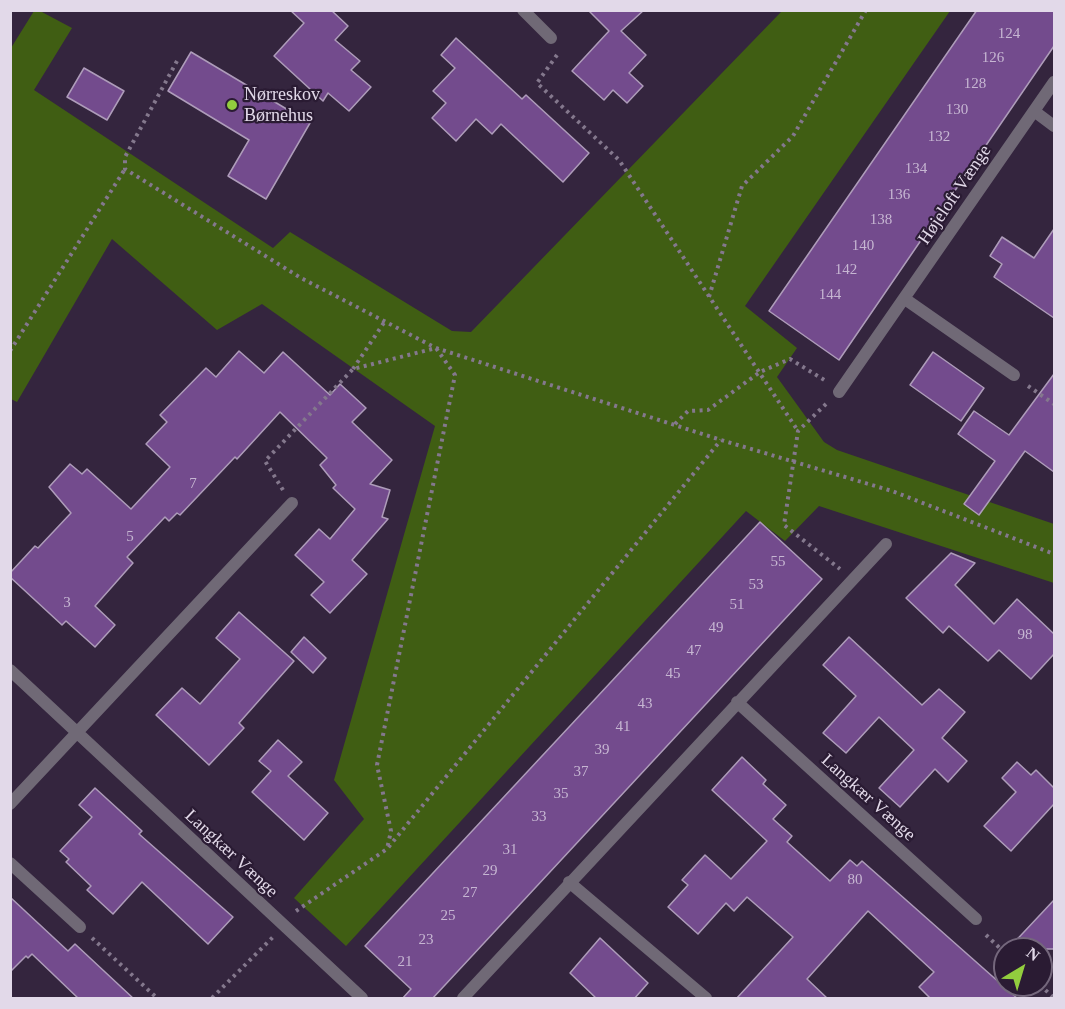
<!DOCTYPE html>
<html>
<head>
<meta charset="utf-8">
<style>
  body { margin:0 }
  #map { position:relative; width:1065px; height:1009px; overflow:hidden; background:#34253e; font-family:Georgia,serif }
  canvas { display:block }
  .frame { position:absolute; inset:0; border:12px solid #e2d9e9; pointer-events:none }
  .north { position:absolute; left:993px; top:937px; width:60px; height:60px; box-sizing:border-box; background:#2a1b33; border:2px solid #74677c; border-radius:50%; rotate:38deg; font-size:16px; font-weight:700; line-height:24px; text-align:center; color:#e2d9e9 }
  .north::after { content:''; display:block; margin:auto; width:21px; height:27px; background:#92cd3e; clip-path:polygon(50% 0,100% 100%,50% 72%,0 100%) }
</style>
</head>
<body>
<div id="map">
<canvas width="1065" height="1009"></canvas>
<div class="frame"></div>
<div class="north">N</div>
</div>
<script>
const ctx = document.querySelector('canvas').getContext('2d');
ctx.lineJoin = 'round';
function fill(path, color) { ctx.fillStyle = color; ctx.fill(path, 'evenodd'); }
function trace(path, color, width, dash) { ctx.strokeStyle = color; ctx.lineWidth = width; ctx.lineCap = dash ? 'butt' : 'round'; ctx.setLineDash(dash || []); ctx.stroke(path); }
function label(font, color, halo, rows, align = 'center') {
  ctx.font = font + ' Georgia,serif'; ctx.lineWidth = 4.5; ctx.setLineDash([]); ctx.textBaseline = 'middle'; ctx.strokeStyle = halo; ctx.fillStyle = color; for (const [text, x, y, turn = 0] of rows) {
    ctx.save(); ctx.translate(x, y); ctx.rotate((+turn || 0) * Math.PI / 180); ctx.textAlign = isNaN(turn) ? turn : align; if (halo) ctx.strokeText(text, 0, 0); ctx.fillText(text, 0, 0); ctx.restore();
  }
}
fill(new Path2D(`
  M34,11h6l32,17 -38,62 239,158 17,-16 162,99 19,1 311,-321h168l-205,295 52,42 -20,29 47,65 13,8 217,74v59l-235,-77 -34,35 -39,-30 -400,435 -52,-48 70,-79 -30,-39 101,-354 -173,-122 -45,26 -105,-91 -95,163 -6,-3v-351z`), '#405e13');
const building = new Path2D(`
  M290,10h41l17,16 -13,14 25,21 -9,9 20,17 -22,24 -21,-18 -5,8 -49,-45 30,-33z
  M588,10h56l-23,21 25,24 -17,18 14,13 -16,17 -14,-13 -9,10 -32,-29 37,-40z
  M977,10h77v36l-215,314 -70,-49z
  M456,38l66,61 4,-4 63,58 -26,29 -62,-58 -9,10 -16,-15 -20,22 -24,-23 14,-15 -13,-12 22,-23 -14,-13z
  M191,52l119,71 -44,76 -38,-23 21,-36 -81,-49z
  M84,68l40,23 -17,29 -40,-23z
  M1054,229v89l-60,-41 8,-13 -12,-8 12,-19 32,21z
  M239,351l25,22 19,-21 47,43 10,-11 26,24 -14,14 40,38 -22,24 20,6 -8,27 6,2 -36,41 15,14 -37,39 -19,-18 13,-13 -29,-27 24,-26 11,10 25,-30 -22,-21 3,-3 -16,-20 7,-7 -47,-46 -43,47 -2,-2 -55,58 -3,-2 -8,8 -4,-4 -38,40 6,6 -38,43 20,19 -20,22 -29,-26 -4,4 -52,-48v-4l25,-27 3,2 33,-35 -22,-26 21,-23 12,10 5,-5 44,40 39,-42 -24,-23 21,-22 -7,-7 46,-47 10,9z
  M933,352l51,36 -23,33 -51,-36z
  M1054,374v98l-29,-21 -46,64 -15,-11 31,-43 -37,-27 16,-23 35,24z
  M760,522l62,57 -390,420h-30l9,-10 -46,-43z
  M951,553l24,10 -20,22 39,39 23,-25 37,35v20l-23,25 -32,-29 -11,11 -39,-35 -6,7 -37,-35z
  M239,612l55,49 -55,62 5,5 -35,37 -53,-50 26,-27 18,16 40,-45 -24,-21z
  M304,637l22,21 -13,15 -22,-21z
  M849,637l73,68 17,-16 26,23 -23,26 25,23 -19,21 -13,-13 -35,38 -21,-19 35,-38 -35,-33 -33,36 -23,-20 33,-37 -33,-31z
  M278,740l24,22 -14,14 40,37 -24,27 -52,-48 19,-21 -12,-10z
  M742,757l24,23 -3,4 23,21 -13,14 19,17 -5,6 43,39 20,-21 7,6 5,-5 156,138h-87l-12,-12 15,-15 -66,-61 -61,68 21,20h-92l57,-62 -46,-40 -13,14 -8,-8 -28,31 -30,-27 20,-22 -6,-5 23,-25 26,24 36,-38 -55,-51z
  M1017,762l14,13 5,-5 18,18v16l-43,47 -27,-25 32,-34 -14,-14z
  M95,788l47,43 -3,3 94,83 -25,27 -66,-62 -29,32 -26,-24 4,-4 -25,-24 3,-3 -9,-8 32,-34 -13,-12z
  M10,897l58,54 7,-7 59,55h-55l-47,-45 -4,4 -2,-2 -16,16z
  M1054,900v49h-46z
  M600,938l48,45 -14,16h-37l-27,-26z`);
fill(building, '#734b8d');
trace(building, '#ae9cba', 1.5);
trace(new Path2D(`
  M557,55l-20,28 82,77 179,271
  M177,61l-52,96v12l176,109 135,70 285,92 171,51 162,63
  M709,297l33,-111 51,-50 73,-126
  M10,351l115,-182
  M353,369l32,-48
  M1028,386l26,18
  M826,404l-28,27 -14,94 56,44
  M675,424l13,-13 20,-1 52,-38 30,-13 36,22
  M283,490l-18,-29 88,-92 83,-21 19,27 -78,390 14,66 -4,18
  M296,911l91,-62 334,-409
  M986,935l19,18
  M92,938l65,60
  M1040,985l14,13
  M212,998l61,-61`), '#84788d', 4, [3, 4.5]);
trace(new Path2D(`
  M523,10l28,28
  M1034,111l20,15
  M905,299l109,76
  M839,392l215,-310
  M10,670l352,328
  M737,702l239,217
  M10,804l282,-301
  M10,863l70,64
  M569,882l137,116
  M463,998l423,-454`), '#706976', 12);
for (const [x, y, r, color] of [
  [232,105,6,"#92cd3e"]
]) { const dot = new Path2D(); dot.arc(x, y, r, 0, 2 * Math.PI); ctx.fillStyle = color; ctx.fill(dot); trace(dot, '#2a1b33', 2); }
label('15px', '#c6b6d2', null, [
  ["124",1009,34],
  ["126",993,58],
  ["128",975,84],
  ["130",957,110],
  ["132",939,137],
  ["134",916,169],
  ["136",899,195],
  ["138",881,220],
  ["140",863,246],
  ["142",846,270],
  ["144",830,295],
  ["7",193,484],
  ["5",130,537],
  ["55",778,562],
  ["53",756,585],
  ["3",67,603],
  ["51",737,605],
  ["49",716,628],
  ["98",1025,635],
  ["47",694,651],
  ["45",673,674],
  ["43",645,704],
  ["41",623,727],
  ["39",602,750],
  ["37",581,772],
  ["35",561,794],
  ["33",539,817],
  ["31",510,850],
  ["29",490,871],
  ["80",855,880],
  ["27",470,893],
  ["25",448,916],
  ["23",426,940],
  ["21",405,962]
]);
label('18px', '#e2d9e9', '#2a1b33', [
  ["Nørreskov",244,95],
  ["Børnehus",244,116]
], 'left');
label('18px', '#e2d9e9', '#2a1b33', [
  ["Højeloft Vænge",955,195,-56],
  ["Langkær Vænge",868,798,42],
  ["Langkær Vænge",231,854,43]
]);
</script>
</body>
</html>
